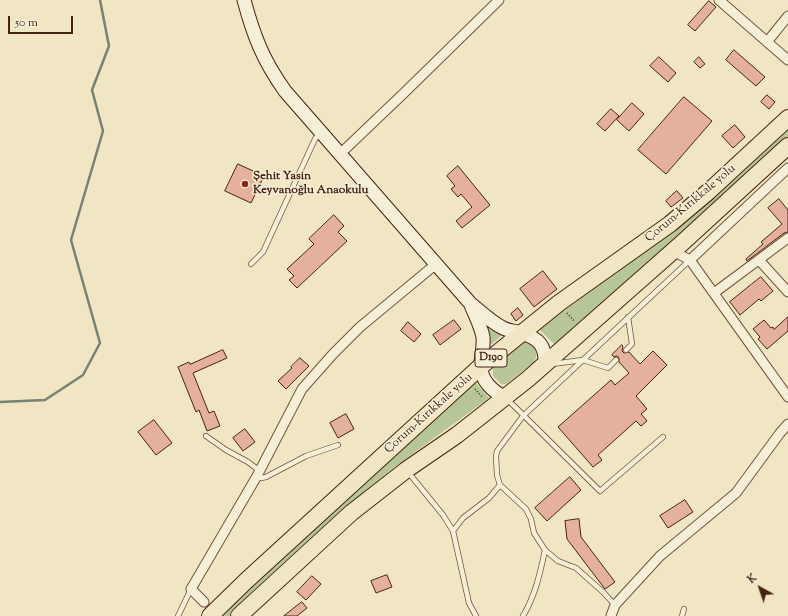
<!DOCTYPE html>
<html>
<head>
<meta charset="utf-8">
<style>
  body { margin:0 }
  #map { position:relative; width:788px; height:616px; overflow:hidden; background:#f1e6c3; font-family:"Sorts Mill Goudy",serif }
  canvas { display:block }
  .north { position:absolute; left:740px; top:568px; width:40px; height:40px; -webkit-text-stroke:3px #f6efd8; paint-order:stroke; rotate:320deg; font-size:11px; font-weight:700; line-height:16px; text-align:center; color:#452312 }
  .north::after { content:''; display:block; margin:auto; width:14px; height:18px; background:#452312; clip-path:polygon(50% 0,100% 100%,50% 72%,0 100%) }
  .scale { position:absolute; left:8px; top:16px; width:65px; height:18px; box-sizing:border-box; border:2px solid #452312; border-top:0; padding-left:5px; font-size:12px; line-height:14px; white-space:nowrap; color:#452312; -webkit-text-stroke:3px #f6efd8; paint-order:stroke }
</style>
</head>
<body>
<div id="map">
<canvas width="788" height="616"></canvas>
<div class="north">K</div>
<div class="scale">50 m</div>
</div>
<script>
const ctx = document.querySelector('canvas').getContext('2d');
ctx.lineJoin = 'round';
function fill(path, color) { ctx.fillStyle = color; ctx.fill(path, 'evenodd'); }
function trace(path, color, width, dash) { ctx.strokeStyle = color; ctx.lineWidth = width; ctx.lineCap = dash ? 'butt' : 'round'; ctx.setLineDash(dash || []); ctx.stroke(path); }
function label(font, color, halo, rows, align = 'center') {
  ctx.font = font + ' "Sorts Mill Goudy",serif'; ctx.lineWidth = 3; ctx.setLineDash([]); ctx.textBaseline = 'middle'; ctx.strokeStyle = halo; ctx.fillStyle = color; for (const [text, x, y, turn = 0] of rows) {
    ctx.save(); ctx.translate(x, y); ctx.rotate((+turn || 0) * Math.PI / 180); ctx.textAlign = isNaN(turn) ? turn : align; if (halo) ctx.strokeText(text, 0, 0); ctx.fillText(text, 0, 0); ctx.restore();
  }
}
fill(new Path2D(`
  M788,126v10l-13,13 -220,196 -16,-16 113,-83z
  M478,314l24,21 -11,10z
  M524,342c11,1 16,11 10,20l-28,22h-5l-8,-8v-8l27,-24z
  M475,382l14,16 -96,70 -27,22 -137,126h-9z`), '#b7c696');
trace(new Path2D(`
  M0,402l45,-2 38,-25 17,-32 -29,-103 32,-109 -11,-41 17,-44 -9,-46`), '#798175', 2.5);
const building = new Path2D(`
  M709,1l7,6 -21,24 -7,-6z
  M734,50l31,27 -9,9 -30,-26z
  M659,57l17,16 -8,9 -18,-16z
  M699,57l6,7 -5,4 -6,-6z
  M767,95l8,7 -6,7 -8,-7z
  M684,97l28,24 -46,53 -28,-24z
  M632,103l12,11 -15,17 -12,-11z
  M611,109l8,7 -14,15 -8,-7z
  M735,125l10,12 -12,11 -11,-12z
  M238,164l26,12 -13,27 -26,-12z
  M458,166l32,39 -28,23 -6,-7 16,-14 -11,-13 -3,3 -7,-8 4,-3 -8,-10z
  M677,191l6,7 -12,9 -5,-6z
  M779,199l9,11v22l-4,1 -37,28 -1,-2 17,-15 -2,-2 21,-18 -14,-16z
  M334,215l10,11 -6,6 9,9 -50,47 -8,-8 5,-4 -7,-7 27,-25 -5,-5z
  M543,271l14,18 -23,18 -14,-18z
  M761,277l12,14 -12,10 -2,-2 -19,16 -10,-13z
  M518,308l5,7 -7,6 -5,-7z
  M788,317v14l-21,18 -9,-10 2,-2 -7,-8 11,-9 7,8 2,-1 1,2z
  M454,320l7,9 -21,16 -7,-10z
  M408,322l13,12 -7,8 -13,-11z
  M622,345l1,2 -1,4 2,2 5,-1 11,12 13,-13 14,14 -31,31 11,13 -6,5 6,7 -6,5 -5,-5 -38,34 4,5 -9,7 -35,-40 53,-47 4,5 14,-12 -10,-11v-4l-2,-2 -3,1 -2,-2z
  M223,350l4,8 -34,15 16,40 5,-2 6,15 -13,5 -8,-21 -3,2 -18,-45 11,-5 1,2z
  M300,358l9,8 -23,23 -8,-8 14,-13 -1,-1z
  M346,414l8,15 -16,9 -8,-15z
  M154,420l18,23 -16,12 -18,-23z
  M245,429l10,13 -12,9 -10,-13z
  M570,477l11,13 -34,31 -12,-13z
  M685,500l8,12 -25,16 -8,-12z
  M579,519l2,18 34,45 -10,7 -38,-50 -2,-18z
  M387,575l5,12 -16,6 -5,-12z
  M312,576l9,8 -15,16 -9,-8z
  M302,602l5,6 -10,8h-13z`);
fill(building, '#e5b19e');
trace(building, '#452312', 1);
const lane = new Path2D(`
  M251,264l12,-12 52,-113 5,-6
  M626,350l6,-6 -4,-27
  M552,364l31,-4 25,8 8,-8
  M507,399l93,92 63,-54
  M206,436l20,14 22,12 12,9
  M408,472l35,43 10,16
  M257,476l4,2 5,-1 40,-21 32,-11
  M545,550l13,11 18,7 27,24 12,13
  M178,616l13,-27
  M476,616l-7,-13 -16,-72 10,-13 26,-20 11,-13
  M523,616c12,-20 17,-42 22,-66l-11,-17 -3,-14 -5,-10 -26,-24 -3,-10 -1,-19 1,-5 26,-35 167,-156
  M682,616l2,-7`);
const street = new Path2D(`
  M719,0l69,60
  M767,42l21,-26
  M340,154l64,-61 95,-93
  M673,251l17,9 98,137
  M690,260l98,-92
  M759,260l29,32
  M714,293l74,-55
  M204,602l-13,-13 66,-113 45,-87 31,-35 27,-27 76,-63
  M611,616l4,-11 45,-49 76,-63 44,-60 8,-9`);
const secondary = new Path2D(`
  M244,0c10,37 19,60 41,91l185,212c11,9 21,19 33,25 6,3 12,3 18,5 18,5 25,13 24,32
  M471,305c4,10 10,21 12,32 1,10 -2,19 -2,28 -1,15 12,27 25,33`);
const highway = new Path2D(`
  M210,616l37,-36 233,-213 79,-64 111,-79 38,-32 80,-74
  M239,616l112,-103 55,-43 51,-35 71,-56 153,-135 107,-98`);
trace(lane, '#70543e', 6);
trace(street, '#70543e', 11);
trace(secondary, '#452312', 15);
trace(highway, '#452312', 18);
trace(new Path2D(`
  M567,313l8,9
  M475,389l8,9`), '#452312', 1.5, [1, 2]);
trace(lane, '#f6efd8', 4.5);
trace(street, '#f6efd8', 9);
trace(secondary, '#f6efd8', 13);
trace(highway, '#f1e6c3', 16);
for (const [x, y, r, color] of [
  [245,184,4,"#8f2418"]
]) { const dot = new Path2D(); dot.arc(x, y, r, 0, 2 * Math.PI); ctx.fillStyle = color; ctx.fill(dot); trace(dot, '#f6efd8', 1.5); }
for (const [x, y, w] of [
  [491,358,32]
]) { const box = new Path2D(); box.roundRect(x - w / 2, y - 9, w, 18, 3); ctx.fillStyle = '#f6efd8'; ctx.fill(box); trace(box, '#452312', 1); }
label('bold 11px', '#452312', null, [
  ["D190",491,358]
]);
label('bold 12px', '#452312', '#f6efd8', [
  ["Şehit Yasin",253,177],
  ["Keyvanoğlu Anaokulu",253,191]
], 'left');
label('12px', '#452312', '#f6efd8', [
  ["Çorum-Kırıkkale yolu",691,204,-40],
  ["Çorum-Kırıkkale yolu",429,414,-42]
]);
</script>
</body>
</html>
